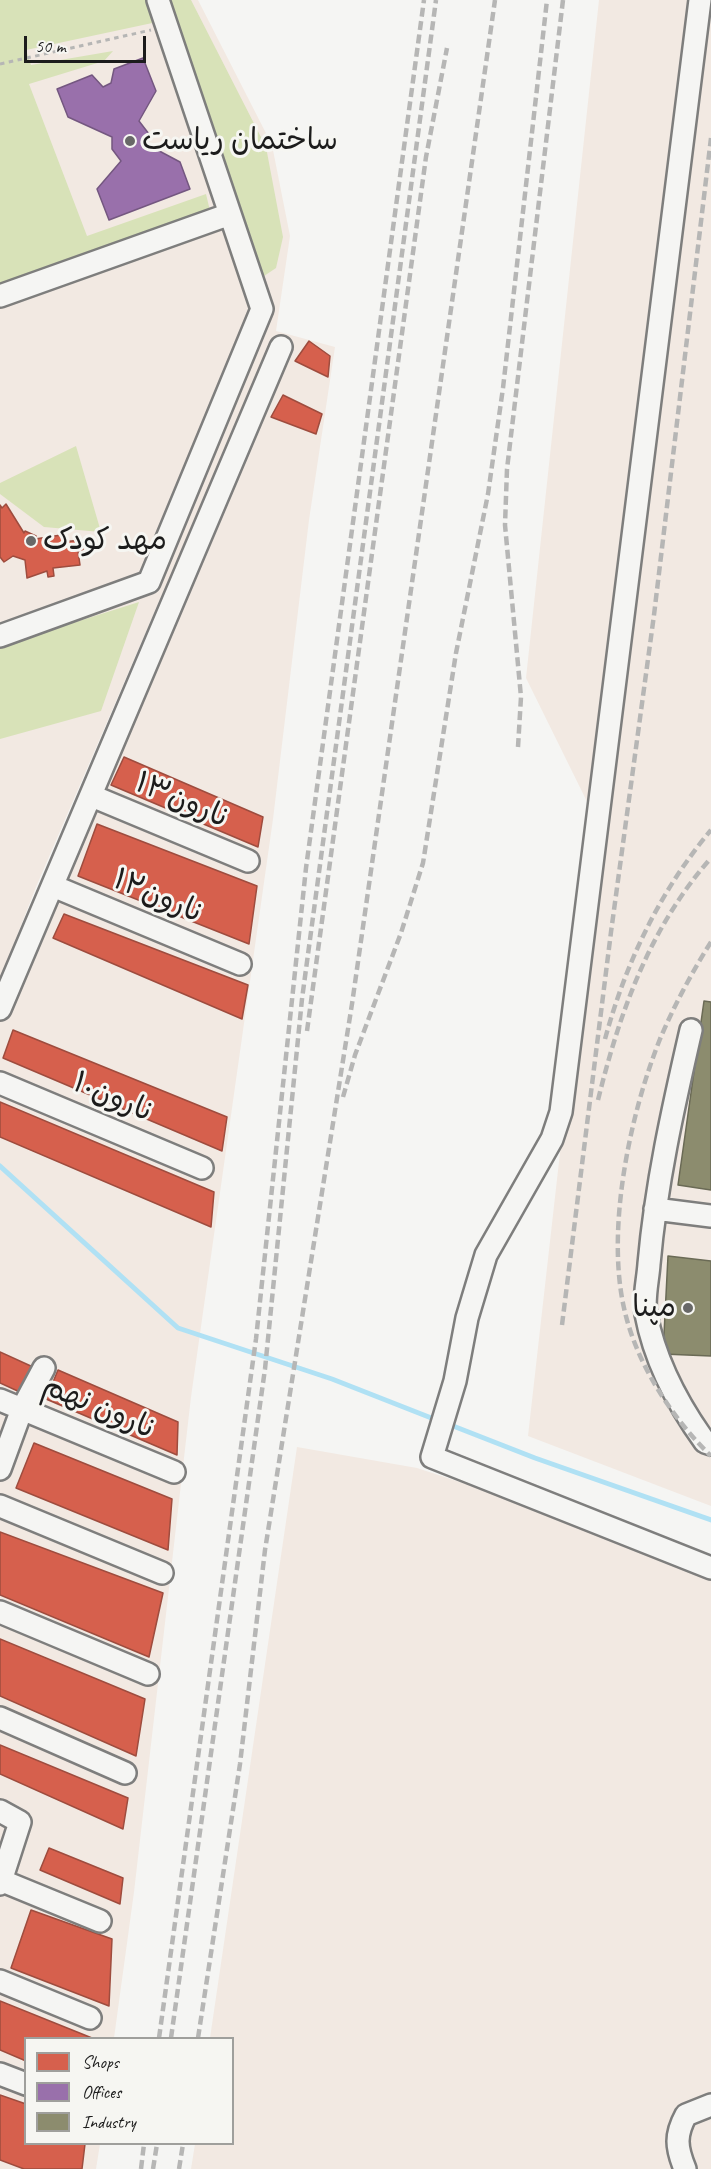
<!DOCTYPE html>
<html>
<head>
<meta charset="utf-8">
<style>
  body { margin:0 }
  #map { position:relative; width:711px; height:2169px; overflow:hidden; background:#f5f5f3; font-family:Caveat,sans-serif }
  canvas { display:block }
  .legend { position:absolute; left:24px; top:2037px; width:210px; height:108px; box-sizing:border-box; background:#f6f6f2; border:2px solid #9f9f9c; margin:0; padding:8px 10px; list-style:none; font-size:18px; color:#1c1c1c }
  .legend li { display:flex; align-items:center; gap:12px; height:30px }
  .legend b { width:30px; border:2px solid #9f9f9c }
  .scale { position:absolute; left:24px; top:36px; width:122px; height:27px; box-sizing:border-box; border:3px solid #1c1c1c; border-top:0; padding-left:8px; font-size:18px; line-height:21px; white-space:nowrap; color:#1c1c1c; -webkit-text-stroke:4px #f6f6f2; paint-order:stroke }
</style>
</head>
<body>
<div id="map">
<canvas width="711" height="2169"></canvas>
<ul class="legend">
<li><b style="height:16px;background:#d6604d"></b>Shops</li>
<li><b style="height:16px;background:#9970ab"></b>Offices</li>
<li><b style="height:16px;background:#8c8c6e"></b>Industry</li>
</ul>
<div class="scale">50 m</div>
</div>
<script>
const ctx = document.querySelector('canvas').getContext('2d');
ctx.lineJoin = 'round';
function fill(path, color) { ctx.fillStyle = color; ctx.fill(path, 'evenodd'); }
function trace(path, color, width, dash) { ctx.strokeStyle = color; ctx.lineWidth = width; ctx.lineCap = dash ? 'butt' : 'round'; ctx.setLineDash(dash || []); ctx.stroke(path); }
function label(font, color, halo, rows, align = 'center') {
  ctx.font = font + ' Caveat,"Playpen Sans Arabic",sans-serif'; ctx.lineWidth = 6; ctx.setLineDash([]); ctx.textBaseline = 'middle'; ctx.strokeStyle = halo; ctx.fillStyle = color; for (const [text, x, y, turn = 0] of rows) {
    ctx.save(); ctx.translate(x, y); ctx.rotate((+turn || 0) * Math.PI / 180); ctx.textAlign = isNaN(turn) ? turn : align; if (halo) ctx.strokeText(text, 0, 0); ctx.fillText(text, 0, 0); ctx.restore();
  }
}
fill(new Path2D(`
  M0,0h198l74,145 18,91 -14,95 59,16 -26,173 -36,299 -82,578 -57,495 -20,146h-88v106h74l-4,25h-96zM204,497h1l-200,470 31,-80z
  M599,0h112v1506l-183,-70 33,-292 41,-312 -76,-154z
  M297,1447l120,21 294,96v605h-520l4,-25h37v-106h-22z`), '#f2e9e2');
fill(new Path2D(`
  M0,0h146l11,22 -131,28 5,15 82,-14 -9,10 -75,23 58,152 119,-42 5,21 -211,73z
  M162,0h29l75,147 17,90 -7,31 -12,8z
  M76,446l25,86 -57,-5 -44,-33v-11z
  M139,602l-38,109 -101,28v-93z`), '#d8e2b8');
const shops = new Path2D(`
  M309,341l21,15 -2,21 -33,-16z
  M283,395l39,19 -6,20 -45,-17z
  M6,504l18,29 1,-2 11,5 -1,3 26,-4 1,7 19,-2 2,10 -5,1 2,14 -27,3 1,8 -6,1 -1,-6 -20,7 -2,-18 -12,-4 -9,6 -4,-5v-52l2,3z
  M124,757l139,60 -5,30 -147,-62z
  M97,824l160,62 -8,58 -171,-68z
  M64,914l184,71 -6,34 -189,-81z
  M13,1030l214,87 -5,34 -219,-93z
  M0,1102l214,90 -3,35 -211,-90z
  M0,1352l33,15 -11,26 -22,-10z
  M58,1370l120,52 -1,33 -131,-56z
  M34,1443l138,56 -4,51 -152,-62z
  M0,1532l163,61 -14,64 -149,-62z
  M0,1639l145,60 -9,57 -136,-60z
  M0,1745l128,53 -5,31 -123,-55z
  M49,1848l74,30 -3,26 -80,-34z
  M31,1910l81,29 -3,67 -98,-38z
  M0,2001l92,37h-66v23l-26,-11z
  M0,2095l26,9v40h59l-3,25h-58l-24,-9z`);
fill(shops, '#d6604d');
trace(shops, '#9e4c3e', 1.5);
const offices = new Path2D(`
  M143,58l13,33 -17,30 10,13 -1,11 32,17 10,27 -81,31 -12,-31 24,-28 -9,-12v-12l-44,-20 -11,-28 35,-14 11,12 8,-4 3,-14z`);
fill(offices, '#9970ab');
trace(offices, '#745780', 1.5);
const industry = new Path2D(`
  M704,1001l7,1v188l-33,-5z
  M668,1256l43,5v95l-48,-2z`);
fill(industry, '#8c8c6e');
trace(industry, '#6a6a55', 1.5);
trace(new Path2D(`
  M0,1166l178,162 154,51 107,42
  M448,1424l87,34 176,62`), '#b0e1f4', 5);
const minor = new Path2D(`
  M700,0l-139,1112 -9,27 -66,116 -19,63 -12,63 -23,76 279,111
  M0,296l230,-82
  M0,636l149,-54 113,-273 -104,-309
  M92,796l156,65
  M53,886l187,78
  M0,1009l281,-662
  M691,1030c-18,78 -35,154 -42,234 -1,16 -6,35 -3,50 9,48 31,89 59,128l6,2
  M0,1083l202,85
  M655,1209l56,7
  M0,1400l174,72
  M0,1469l22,-60 22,-41
  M0,1506l162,67
  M0,1612l148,62
  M0,1718l125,55
  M0,1811l20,11 -20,62
  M0,1880l100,41
  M0,1981l90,37
  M0,2074l26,10
  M685,2169c-9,-22 -10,-34 1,-54l25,-10`);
trace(minor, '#7e7e7d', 26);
trace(new Path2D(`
  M0,64l151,-34`), '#b6b6b5', 3, [4.5, 4.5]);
trace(minor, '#f5f5f3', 21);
trace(new Path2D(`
  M518,747l3,-50 -16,-172 2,-56 56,-469
  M711,942c-19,30 -37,64 -51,97 -30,75 -54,189 -36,269 12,55 47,109 87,148
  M307,1031l119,-874 21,-109
  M605,1039c21,-77 55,-148 106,-209
  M343,1097l12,-42 46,-122 22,-70 33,-210 32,-159 15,-106 44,-388
  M598,1100c22,-89 52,-173 113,-242
  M562,1325l49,-393 43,-317 57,-477
  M159,2038l97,-699 50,-471 118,-868
  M171,2038l94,-669 37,-370 134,-999
  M198,2038l42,-274 25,-214 87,-546 143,-1004
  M141,2169l3,-25
  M153,2169l4,-25
  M179,2169l4,-25`), '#b6b6b5', 4.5, [9, 4.5]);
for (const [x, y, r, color] of [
  [130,141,6,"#686867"],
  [31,541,6,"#686867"],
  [688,1308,6,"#686867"]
]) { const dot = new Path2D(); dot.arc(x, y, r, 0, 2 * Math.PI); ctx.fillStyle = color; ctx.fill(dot); trace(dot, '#f6f6f2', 2); }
label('30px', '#1c1c1c', '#f6f6f2', [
  ["ساختمان ریاست",142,141],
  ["مهد کودک",43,541],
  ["مپنا",676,1308,"right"]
], 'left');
label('30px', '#1c1c1c', '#f6f6f2', [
  ["نارون۱۳",182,801,23],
  ["نارون۱۲",158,897,23],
  ["نارون۱۰",113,1098,23],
  ["نارون نهم",99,1408,23]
]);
</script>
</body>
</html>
